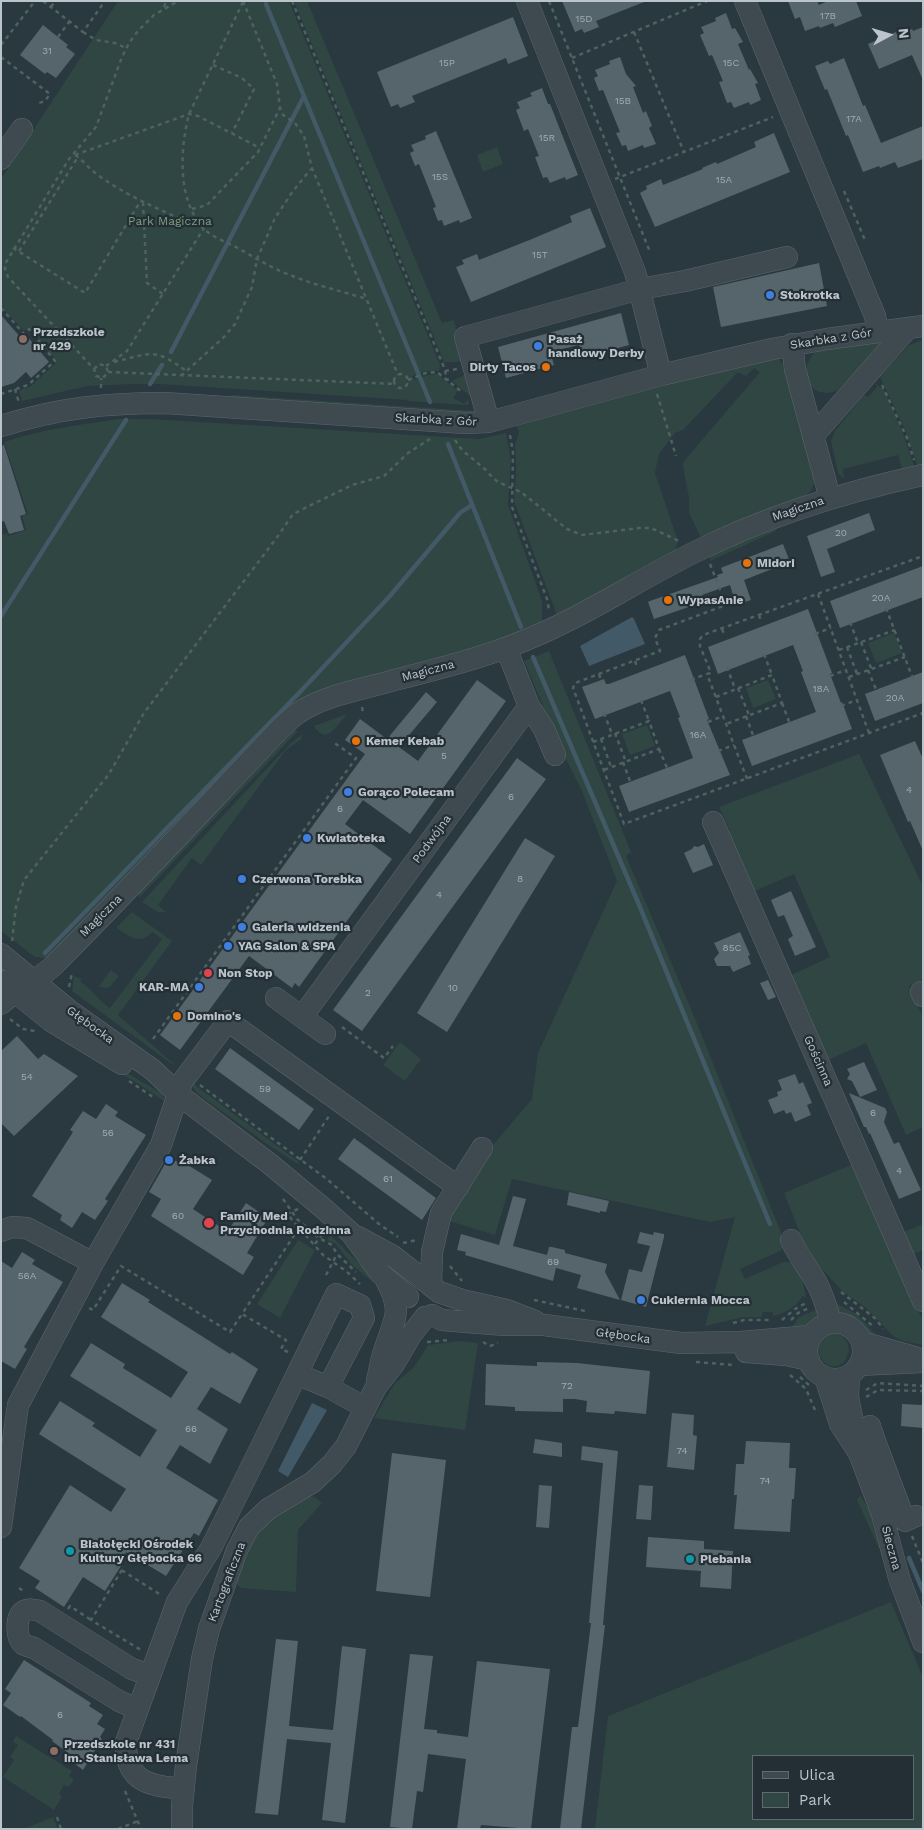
<!DOCTYPE html>
<html>
<head>
<meta charset="utf-8">
<style>
  body { margin:0 }
  #map { position:relative; width:924px; height:1830px; overflow:hidden; background:#2a3840; font-family:"Work Sans",sans-serif }
  canvas { display:block }
  .frame { position:absolute; inset:0; border:2px solid #bbc4ca; pointer-events:none }
  .legend { position:absolute; left:752px; top:1755px; width:162px; height:65px; box-sizing:border-box; background:#232e35; border:1px solid #606a71; margin:0; padding:6px 9px; list-style:none; font-size:15px; color:#bbc4ca }
  .legend li { display:flex; align-items:center; gap:10px; height:25px }
  .legend b { width:25px; border:1px solid #606a71 }
  .north { position:absolute; left:864px; top:10px; width:50px; height:50px; -webkit-text-stroke:4px #232e35; paint-order:stroke; rotate:84deg; font-size:14px; font-weight:700; line-height:20px; text-align:center; color:#bbc4ca }
  .north::after { content:''; display:block; margin:auto; width:18px; height:22px; background:#bbc4ca; clip-path:polygon(50% 0,100% 100%,50% 72%,0 100%) }
</style>
</head>
<body>
<div id="map">
<canvas width="924" height="1830"></canvas>
<div class="frame"></div>
<ul class="legend">
<li><b style="height:6px;background:#3e4950"></b>Ulica</li>
<li><b style="height:14px;background:#304642"></b>Park</li>
</ul>
<div class="north">N</div>
</div>
<script>
const ctx = document.querySelector('canvas').getContext('2d');
ctx.lineJoin = 'round';
function fill(path, color) { ctx.fillStyle = color; ctx.fill(path, 'evenodd'); }
function trace(path, color, width, dash) { ctx.strokeStyle = color; ctx.lineWidth = width; ctx.lineCap = dash ? 'butt' : 'round'; ctx.setLineDash(dash || []); ctx.stroke(path); }
function label(font, color, halo, rows, align = 'center') {
  ctx.font = font + ' "Work Sans",sans-serif'; ctx.lineWidth = 4.5; ctx.setLineDash([]); ctx.textBaseline = 'middle'; ctx.strokeStyle = halo; ctx.fillStyle = color; for (const [text, x, y, turn = 0] of rows) {
    ctx.save(); ctx.translate(x, y); ctx.rotate((+turn || 0) * Math.PI / 180); ctx.textAlign = isNaN(turn) ? turn : align; if (halo) ctx.strokeText(text, 0, 0); ctx.fillText(text, 0, 0); ctx.restore();
  }
}
fill(new Path2D(`
  M118,1h171l151,364 -1,6h-13l-14,5 2,4 14,-5 10,-1 20,17 -5,7 11,6 4,-4 1,4 -3,1 -58,-4v-1l-249,-16h-23l-49,2 -65,15 -3,-11 11,-3 27,-25 -28,-35 -5,4 -23,-24v-128z
  M294,1h13l135,322 12,-3 11,40 -8,2h-13z
  M497,147l6,17 -20,8 -6,-17z
  M880,339l3,4 -45,47c-27,13 -46,-21 -19,-41z
  M923,340v127l-5,1 -12,-36 -26,-55 29,-32z
  M772,357l7,2 4,6 32,109c0,12 -3,18 -13,24l-100,42 -13,-27v-15l-6,-32 1,-5 76,-89 -6,-4 -8,8 -8,-4 -55,58 -8,3 -16,21 -4,19 23,69 -4,12 -116,64 -44,-117 2,-29 -1,-27 4,-13 -3,-9 163,-44z
  M466,374l10,27 -24,-20z
  M875,383l6,5 2,-1 19,44 13,38 -56,13 -1,-3 44,-11 -4,-13 -55,14 1,10 -6,-6 -7,-32 4,-10 29,-36 4,2 9,-10z
  M233,395l242,16 -8,3 -239,-14z
  M119,419h32l328,20 27,-6 5,27 -3,45 34,96v25l-26,11 -210,60 -260,261 -11,-1 -34,-26v-396l6,-2 1,3 18,-6 -4,-14 6,-2 -24,-72c39,-13 74,-17 115,-23z
  M775,527l2,2 -3,3 -64,29 1,-7z
  M894,633l8,20 -26,10 -8,-20z
  M549,651l82,201 -5,4 68,160 90,224 -1,8 -3,3 -40,18 5,10 38,-17c17,-3 21,22 23,35l-4,-1c-3,9 -20,19 -29,20v-4h-10l-1,5h-18l-39,9 30,-109 -25,5 -198,-43 -17,56 -49,-15 47,-75 39,-46 6,-46 79,-172 -35,-90 -19,-38 -39,-92z
  M768,680l8,19 -23,9 -7,-20z
  M347,714c-9,10 -20,33 -33,12z
  M647,725l8,21 -25,9 -8,-21z
  M294,730l4,1 -159,167v-7z
  M302,734l-1,5 -16,12 -84,114 -9,-7 -34,47 8,7h-8l-16,-10 148,-158z
  M859,754l64,132v93l-14,7 14,31v110l-17,8 -40,-92 -40,18 -37,-85 41,-19 -36,-83 -42,18 -26,-59 4,-2 -11,-24z
  M132,912l40,29 -54,74 56,49h-2l-100,-73 2,-15 8,3 -2,2c11,7 19,20 30,27l52,-69 -10,-7c-11,13 -23,5 -34,-3l-1,-2z
  M111,970l8,6 -9,11 -6,1 -5,-2z
  M54,1030l107,63 6,10 -30,-20 -65,-37z
  M400,1042l21,17 -16,22 -22,-16z
  M193,1079l3,7 103,76 -1,2 -31,-20 -69,-50 -5,-6z
  M853,1164l70,157v24l-21,-4 -10,-6 -27,-28 -23,-16 -30,-33v-2l-8,-13 -20,-50z
  M923,1224v26l-12,5 -9,-22z
  M330,1235l42,41 -2,4 -19,-16 -15,-20 -9,-4z
  M298,1240l17,10 -35,68 -23,-14z
  M836,1303l22,12 20,22 -11,-1 -13,-13 -16,-10z
  M818,1309c-1,17 -11,18 -26,19l7,-11z
  M835,1334c10,2 14,8 14,18 -3,4 -1,6 -5,10 -20,19 -42,-27 -9,-28z
  M461,1341l17,2 -13,87 -91,-12 21,-35 19,-16 14,-22z
  M860,1495l14,23 9,39 -26,-57z
  M309,1496l6,1 7,6 -24,27 -2,62 -55,-4 -4,-4 -1,-7 14,-36 13,-17z
  M891,1602l32,75v152h-328l13,-113zM913,1756v63h-160v-63z
  M16,1736l56,35 -3,5 5,3 -5,8 -5,-2 -5,9 3,3 -8,13 -51,-33 11,-17 -4,-3 8,-12 -5,-3z
  M53,1817l5,12h-34z`), '#304642');
fill(new Path2D(`
  M632,617l2,2 11,25 -56,22 -9,-20z
  M312,1403l15,7 -39,67 -10,-6z`), '#425967');
trace(new Path2D(`
  M266,4l164,398
  M171,352l133,-256
  M150,384l12,-19
  M448,444l73,183
  M1,616l125,-196
  M533,657l104,243 133,324
  M45,953l254,-260 90,-96 71,-84 12,-8
  M909,1558l14,33`), '#425967', 4.5);
fill(new Path2D(`
  M562,1h82v1l-48,19 3,6 -15,6 -2,-4 -7,3z
  M788,1h29l2,4 9,-4h28l6,15 -27,11 -2,-4 -13,5 -1,-2 -14,5 -5,-14 -5,2z
  M726,13l6,16 3,-1 8,14 -5,2 11,26 1,-1 8,14 -3,1 6,16 -11,5 -1,-3 -15,6 -3,-6 -4,1 -8,-21 4,-1 -11,-26 -3,1 -9,-21 4,-2 -3,-6 15,-6 -1,-3z
  M513,17l15,39 -20,8 -2,-6 -94,38 3,6 -15,6 -2,-4 -7,3 -14,-35z
  M43,25l25,20 -2,2 9,7 -19,24 -9,-6 -2,2 -25,-19z
  M923,27v53l-11,-25 -33,14 -11,-25 28,-12 1,3 15,-6 1,2z
  M620,57l6,17 10,12 -3,1 10,26 3,-2 6,15 -3,2 7,16 -12,4 -1,-3 -15,6 -2,-6 -4,1 -6,-13 4,-1 -17,-42 -4,1 -5,-13 4,-2 -3,-6 15,-6 -1,-3z
  M844,58l19,48 2,-1 16,38 42,-17v33l-25,9 -3,-6 -15,6 -1,-2 -16,6 -15,-37 -2,1 -19,-47 -2,1 -10,-24 13,-5 2,3z
  M542,88l6,16h2l28,71 -12,5 -1,-3 -15,6 -3,-6 -4,1 -8,-21 4,-1 -11,-27 -4,2 -8,-21 4,-2 -3,-6 15,-6 -2,-3z
  M436,131l36,87 -12,5 -1,-3 -15,6 -2,-6 -4,1 -5,-13 3,-1 -17,-43 -4,2 -5,-13 4,-2 -3,-6 15,-6 -1,-3z
  M774,133l16,39 -135,55 -15,-34 7,-4 -1,-3 15,-7 2,6 40,-16 -1,-1 14,-6 1,2 39,-17 -2,-5z
  M590,208l16,39 -135,55 -15,-35 8,-3 -2,-4 15,-6 2,6 53,-21 40,-17 -2,-6z
  M819,263l8,43 -106,21 -8,-40z
  M621,313l8,32 -47,13 -3,-13 -29,7 4,13 -48,13 -8,-31z
  M1,315l21,24 4,-4 23,27 -18,16 -5,-6 -12,11 -13,4z
  M4,445l22,69 -6,2 4,14 -15,4 -5,-13 -3,1v-76z
  M869,513l6,17 -48,19 8,23 -14,5 -14,-41z
  M783,544l7,18 -46,18 7,20 -15,5 -6,-20 -28,10 2,5 -1,2 -49,17 -6,-17 2,-1 68,-24 -1,-2 6,-2 -2,-5 2,-1z
  M923,566v31l-83,31 -10,-27z
  M808,609l24,64 -2,1 11,29 1,-1 10,27 -100,37 -10,-26 74,-28 -15,-40 2,-1 -10,-26 -75,29 -10,-27z
  M685,655l24,64 -2,1 23,55 -101,37 -10,-26 74,-28 -15,-40 2,-1 -10,-26 -75,28 -13,-32 22,-8 2,5h3z
  M923,672v31l-48,18 -10,-27z
  M477,680l29,21 -96,133 -47,-34 -18,24 47,35 -93,128 -4,-4 -3,5 -43,-32 -69,94 -20,-15 205,-281 -20,-14 15,-21 27,20 39,-47 11,10 -38,45 19,14z
  M915,741l8,18v92l-13,-30 -2,1 -28,-67z
  M517,758l29,21 -184,252 -29,-21z
  M525,838l30,18 -108,176 -30,-19z
  M704,844l9,21 -20,8 -9,-20 8,-4 2,-3 4,1z
  M791,891l25,56 -21,9 -7,-17 5,-3 -9,-21 -6,2 -7,-17z
  M740,932l10,23 -2,1 3,8 -18,8 -3,-6h-13l-3,-7 5,-6 -5,-10z
  M768,980l8,17 -8,3 -8,-17z
  M17,1036l21,23 6,-5 34,22 -64,60 -13,-13v-72z
  M230,1048l84,61 -15,21 -84,-61z
  M864,1062l13,28 -17,7 -8,-16 -5,-2 3,-5 -3,-5z
  M795,1074l4,10 4,-2 9,21 -5,2 4,10 -16,7 -4,-10 -5,2 -2,-4 -10,4 -6,-14 10,-4 -1,-4 5,-2 -4,-10z
  M849,1093l36,15 2,4 -3,10 10,22 5,-2 22,48 -22,9 -29,-66 -1,1 -3,-7h-2z
  M106,1104l12,8 -3,4 31,19 -41,64 3,2 -13,19 -13,-8 -10,16 -12,-8 2,-5 -30,-19 41,-64 -3,-2 13,-19 13,8z
  M354,1138l82,60 -14,22 -84,-61z
  M169,1157l12,7 2,-2 29,18 -19,29 21,14 14,8 18,-28 22,15 -21,35 7,4 -11,18 -92,-59 10,-17 -12,-7z
  M569,1192l40,9 -3,11 -6,-1v2l-33,-8z
  M513,1196l13,3 -13,47 34,9 2,-8h3l13,3v3l42,11 -2,8 15,28 -43,-12 4,-13 -25,-7 -3,13 -88,-26 1,-3 -9,-2 4,-16 38,11z
  M640,1232l13,3 1,-3 10,2v3l-18,70 -25,-7 8,-31 13,3 8,-26 -13,-3z
  M22,1252l13,8 -3,4 31,18 -39,65 3,2 -12,20 -14,-8v-100l11,7z
  M122,1283l28,17 -2,2 82,52 2,-2 26,17 -18,35 -29,-17 -14,22 31,20 -18,35 -30,-19 -14,23 52,32 -19,36 -5,-3 -28,43 -40,-24 -5,14 -16,25 -22,-14 -19,30 -29,-19 5,-7 -21,-13 51,-83 41,27 15,-23 -87,-55 21,-33 35,22 -3,3 48,31 17,-27 -87,-54 21,-33 34,21 -2,4 48,30 17,-26 -87,-55z
  M537,1362l40,1 73,8 -4,43 -31,-3 -1,3 -28,-2 1,-11 -12,-2h-12v13l-48,-1v-4l-30,-2 1,-41 51,2z
  M902,1404l21,1v23l-22,-2z
  M672,1413l22,2 -1,20 4,1 -3,34 -27,-3z
  M535,1439l27,4v14l-29,-4z
  M746,1441l44,2 -1,25h7l-2,31h-2l-2,33 -56,-3 3,-34h-3l2,-31h8z
  M582,1446l36,5 -15,174h2l-24,204h-21l12,-102h6l13,-104h-2l1,-11 13,-149 -22,-3z
  M392,1453l54,7 -16,137 -54,-6z
  M539,1485l13,1 -3,42 -13,-1z
  M639,1485l14,1 -2,34 -15,-1z
  M648,1537l56,4v8l29,2 -2,38 -31,-2 1,-16 -55,-4z
  M276,1639l22,2 -9,85 44,4 9,-84 24,3 -21,174 -23,-3 9,-77 -44,-4 -9,76 -23,-2z
  M410,1654l23,2 -9,73 13,1v3l31,4 9,-76 73,8 -19,160 -50,-4 -1,4h-23l9,-70 -38,-5 -5,38 -6,-1 -5,38 -22,-2z
  M24,1660l67,43 -2,3 14,9 -6,9 8,5 -5,8 2,2 -19,31 -17,-13 2,-4 -16,-12 1,-1 -32,-24 -1,1 -17,-12 8,-12 -6,-4z`), '#56656c');
const minor = new Path2D(`
  M527,1l108,271 26,103
  M745,1l130,315 3,15
  M1,159l21,-30
  M792,344l3,25 35,129
  M489,422l-24,-85 175,-48 45,-8 102,-24
  M1,426c58,-18 104,-23 164,-23l300,20 24,-1 172,-47 111,-26 55,-10 96,-13
  M813,436l95,-108
  M506,648l23,58 15,23 11,26
  M713,822l210,479
  M1,954l69,57 83,59 26,25 91,69 53,44 28,25 30,41 27,23
  M1,981l50,40 71,43
  M921,992l2,4
  M276,998l49,36
  M1,1004c16,-15 36,-23 52,-38 76,-76 149,-155 223,-233 7,-7 14,-14 22,-20 27,-18 62,-23 93,-32 43,-11 88,-22 130,-39 61,-24 115,-61 174,-90 72,-36 149,-60 228,-77
  M302,1017l227,-311
  M1,1231l11,-4 15,1 66,35
  M358,1237l35,19 46,36 23,8 45,10 28,11
  M791,1240c6,14 15,25 23,38 8,14 13,29 17,45
  M431,1285l1,-33 9,-39 41,-65
  M432,1315l10,5 62,5h40l137,18 60,-1 69,-6
  M807 1351a28 28 0 1 1 56 0a28 28 0 1 1-56 0Z
  M862,1342l53,15
  M746,1352l40,3 23,5
  M859,1365l64,-3
  M849,1375l-1,22 7,36
  M825,1377l15,47 19,29 23,61 17,64 24,64
  M377,1380c3,-11 4,-22 8,-32 10,-31 18,-36 1,-68
  M328,1387l-31,-13 39,-80 24,11 4,13 -36,69 36,20
  M870,1426l6,18
  M859,1453l17,-9 29,77 11,-5
  M1,1527l17,-122 75,-142 68,-118 21,-63 46,-61 230,166
  M137,1709l-18,-8 -85,-53c-3,-1 -8,-2 -11,-4 -7,-7 -8,-27 1,-33 5,-3 11,-1 16,0l92,58 18,6
  M184,1789c-33,-3 -59,-6 -58,-47l51,-140 34,-54 86,-174
  M182,1829v-23l4,-40 16,-107 7,-30 28,-79 12,-23 19,-18 45,-27 19,-18 14,-18 30,-59 18,-23 17,-29 14,-18`);
trace(minor, '#5c676d', 22);
trace(new Path2D(`
  M43,1l40,31 22,-31
  M243,1l34,83 3,24 3,7 12,8 9,13 8,32 86,207
  M292,1l151,364 5,16
  M549,1l101,251
  M243,2l-54,112c-9,35 -12,85 14,114 8,8 22,14 33,19 18,10 35,21 54,28 24,10 51,16 77,24
  M51,7l4,-6
  M164,7l2,-6
  M83,32l13,8 19,3 11,5
  M634,32l50,120
  M58,37l11,-15
  M1,45l34,-44
  M1,57l49,37 -5,7 -6,2
  M572,58l135,-57
  M213,65l29,13 12,11 -22,44
  M75,155l114,-41 9,2 62,32
  M75,155c9,6 14,14 23,20 30,22 65,36 99,51l4,-1
  M615,179l158,-62
  M844,191l21,49
  M143,202l4,81 16,11
  M192,209l15,-4 51,-53 22,-44
  M13,248l72,45 55,-91
  M19,251l59,-94
  M1,308l23,26 5,-5 26,32 -27,24 -27,9
  M114,362c37,-9 40,-15 72,9
  M106,366l21,-15 77,-123
  M94,369l5,-5 7,2 2,6 -5,6 -7,-2 -2,-7 -86,-92 -3,-8v-5l64,-105 27,-32 26,-70 7,-14 9,-12 16,-16 24,-14
  M445,371l12,-2
  M108,372l287,12
  M394 381a7 7 0 1 1 14 0a7 7 0 1 1-14 0Z
  M181,376l42,-38 12,-14 17,-37 5,-28 18,-41 18,-27 18,-22
  M408,380l18,-7 11,-1 25,20
  M882,385l25,53 7,22
  M101,388v-10
  M15,389l4,14
  M657,394l19,62
  M510,435l3,18 -1,54 35,92 2,11
  M455,440l7,10 24,20 6,7 6,5 23,10 46,37 15,6 57,-7h12l28,13
  M710,564l16,41 -67,25 -4,8 5,13 -85,32 -2,5 51,136 299,-111
  M818,594l51,139
  M886,608l27,71
  M759,615l2,6
  M850,622l8,21
  M722,629l2,5
  M815,634l16,-6
  M861,642l10,26
  M847,647l10,27
  M839,650l56,-20
  M764,654l8,21
  M635,661l2,6
  M727,667l8,22
  M868,670l9,22
  M599,674l2,6
  M830,676l16,-6
  M849,677l56,-20
  M691,680l15,-6
  M738,688l11,27
  M716,697l56,-22 10,28 -56,21
  M641,700l8,21
  M782,703l8,21
  M841,706l16,-6
  M362,707l1,6
  M604,713l8,21
  M746,716l8,22
  M708,722l15,-6
  M615,733l11,29
  M601,739l10,28
  M593,742l56,-21 10,28 -55,21
  M659,749l9,21
  M718,751l16,-6
  M623,762l8,22
  M747,779l-40,-105 4,-1 -11,-27v-7l3,-4 220,-79
  M12,941l4,-34 8,-27 85,-106 35,-61 134,-177 15,-22 59,-29 32,-9 24,-23 22,-14
  M69,987l3,-14
  M10,1019l13,10 12,2
  M342,1027l42,31 9,-12
  M153,1039l203,-281 -23,-16
  M129,1081l24,16
  M200,1085l128,95 51,44 19,13
  M300,1160l29,-44
  M283,1199l14,20 22,19 13,7 5,9 19,18
  M298,1209l-11,5 36,41 23,16 14,13
  M403,1243l14,-3
  M315,1244l9,-12 -2,-1
  M450,1266l12,15
  M326,1275l11,-21
  M841,1292l35,27 7,10
  M534,1300l51,11
  M844,1302l30,25
  M89,1308l4,2 28,-44 109,66 12,-18
  M782,1320l13,-11 11,-6
  M791,1320l7,-7 11,-5
  M733,1323l11,-3h26
  M427,1342l22,-2
  M483,1342l7,4 8,-3
  M288,1352l-7,-3 5,-9 -44,-26 57,-86
  M696,1362l37,3
  M790,1375l16,14 9,21
  M800,1377l9,8
  M866,1390l12,-7 45,3
  M866,1397l12,-7 45,1
  M912,1536l11,27
  M115,1566l46,29
  M122,1570l-31,50 50,30
  M19,1588l6,4
  M68,1609l2,-3 21,14
  M125,1791l16,38
  M57,1817l4,12
  M118,1829l20,-8`), '#4e625f', 2.5, [4, 4]);
trace(minor, '#3e4950', 21);
for (const [x, y, r, color] of [
  [770,295,5,"#3f7fe0"],
  [23,339,5,"#8d6e63"],
  [538,346,5,"#3f7fe0"],
  [546,367,5,"#e8710a"],
  [747,563,5,"#e8710a"],
  [668,600,5,"#e8710a"],
  [356,741,5,"#e8710a"],
  [348,792,5,"#3f7fe0"],
  [307,838,5,"#3f7fe0"],
  [242,879,5,"#3f7fe0"],
  [242,927,5,"#3f7fe0"],
  [228,946,5,"#3f7fe0"],
  [208,973,5,"#e0444e"],
  [199,987,5,"#3f7fe0"],
  [177,1016,5,"#e8710a"],
  [169,1160,5,"#3f7fe0"],
  [209,1223,6,"#e0444e"],
  [641,1300,5,"#3f7fe0"],
  [70,1551,5,"#0f9aa8"],
  [690,1559,5,"#0f9aa8"],
  [54,1751,5,"#8d6e63"]
]) { const dot = new Path2D(); dot.arc(x, y, r, 0, 2 * Math.PI); ctx.fillStyle = color; ctx.fill(dot); trace(dot, '#232e35', 2); }
label('10px', '#a2acb2', null, [
  ["17B",828,16],
  ["15D",584,19],
  ["31",47,51],
  ["15P",447,63],
  ["15C",731,63],
  ["15B",623,101],
  ["17A",854,119],
  ["15R",547,138],
  ["15S",440,177],
  ["15A",724,180],
  ["15T",540,255],
  ["20",841,533],
  ["20A",881,598],
  ["18A",821,689],
  ["20A",895,698],
  ["16A",698,735],
  ["5",444,756],
  ["4",909,790],
  ["6",511,797],
  ["6",340,809],
  ["8",520,879],
  ["4",439,895],
  ["85C",732,948],
  ["10",453,988],
  ["2",368,993],
  ["54",27,1077],
  ["59",265,1089],
  ["6",873,1113],
  ["56",108,1133],
  ["4",899,1171],
  ["61",388,1179],
  ["60",178,1216],
  ["69",553,1262],
  ["56A",27,1276],
  ["72",567,1386],
  ["66",191,1429],
  ["74",682,1451],
  ["74",765,1481],
  ["6",60,1715]
]);
label('12px', '#7c9d7c', '#232e35', [
  ["Park Magiczna",170,221]
]);
label('bold 12px', '#bbc4ca', '#232e35', [
  ["Stokrotka",780,295],
  ["Przedszkole",33,332],
  ["nr 429",33,346],
  ["Pasaż",548,339],
  ["handlowy Derby",548,353],
  ["Dirty Tacos",536,367,"right"],
  ["Midori",757,563],
  ["WypasAnie",678,600],
  ["Kemer Kebab",366,741],
  ["Gorąco Polecam",358,792],
  ["Kwiatoteka",317,838],
  ["Czerwona Torebka",252,879],
  ["Galeria widzenia",252,927],
  ["YAG Salon & SPA",238,946],
  ["Non Stop",218,973],
  ["KAR-MA",189,987,"right"],
  ["Domino's",187,1016],
  ["Żabka",179,1160],
  ["Family Med",220,1216],
  ["Przychodnia Rodzinna",220,1230],
  ["Cukiernia Mocca",651,1300],
  ["Białołęcki Ośrodek",80,1544],
  ["Kultury Głębocka 66",80,1558],
  ["Plebania",700,1559],
  ["Przedszkole nr 431",64,1744],
  ["im. Stanisława Lema",64,1758]
], 'left');
label('12px', '#bbc4ca', '#232e35', [
  ["Skarbka z Gór",831,339,-9],
  ["Skarbka z Gór",436,420,3],
  ["Magiczna",798,509,-19],
  ["Magiczna",428,671,-15],
  ["Podwójna",432,839,-54],
  ["Magiczna",101,916,-45],
  ["Głębocka",90,1025,36],
  ["Gościnna",818,1061,66],
  ["Głębocka",623,1336,8],
  ["Sieczna",891,1548,75],
  ["Kartograficzna",227,1582,-69]
]);
</script>
</body>
</html>
